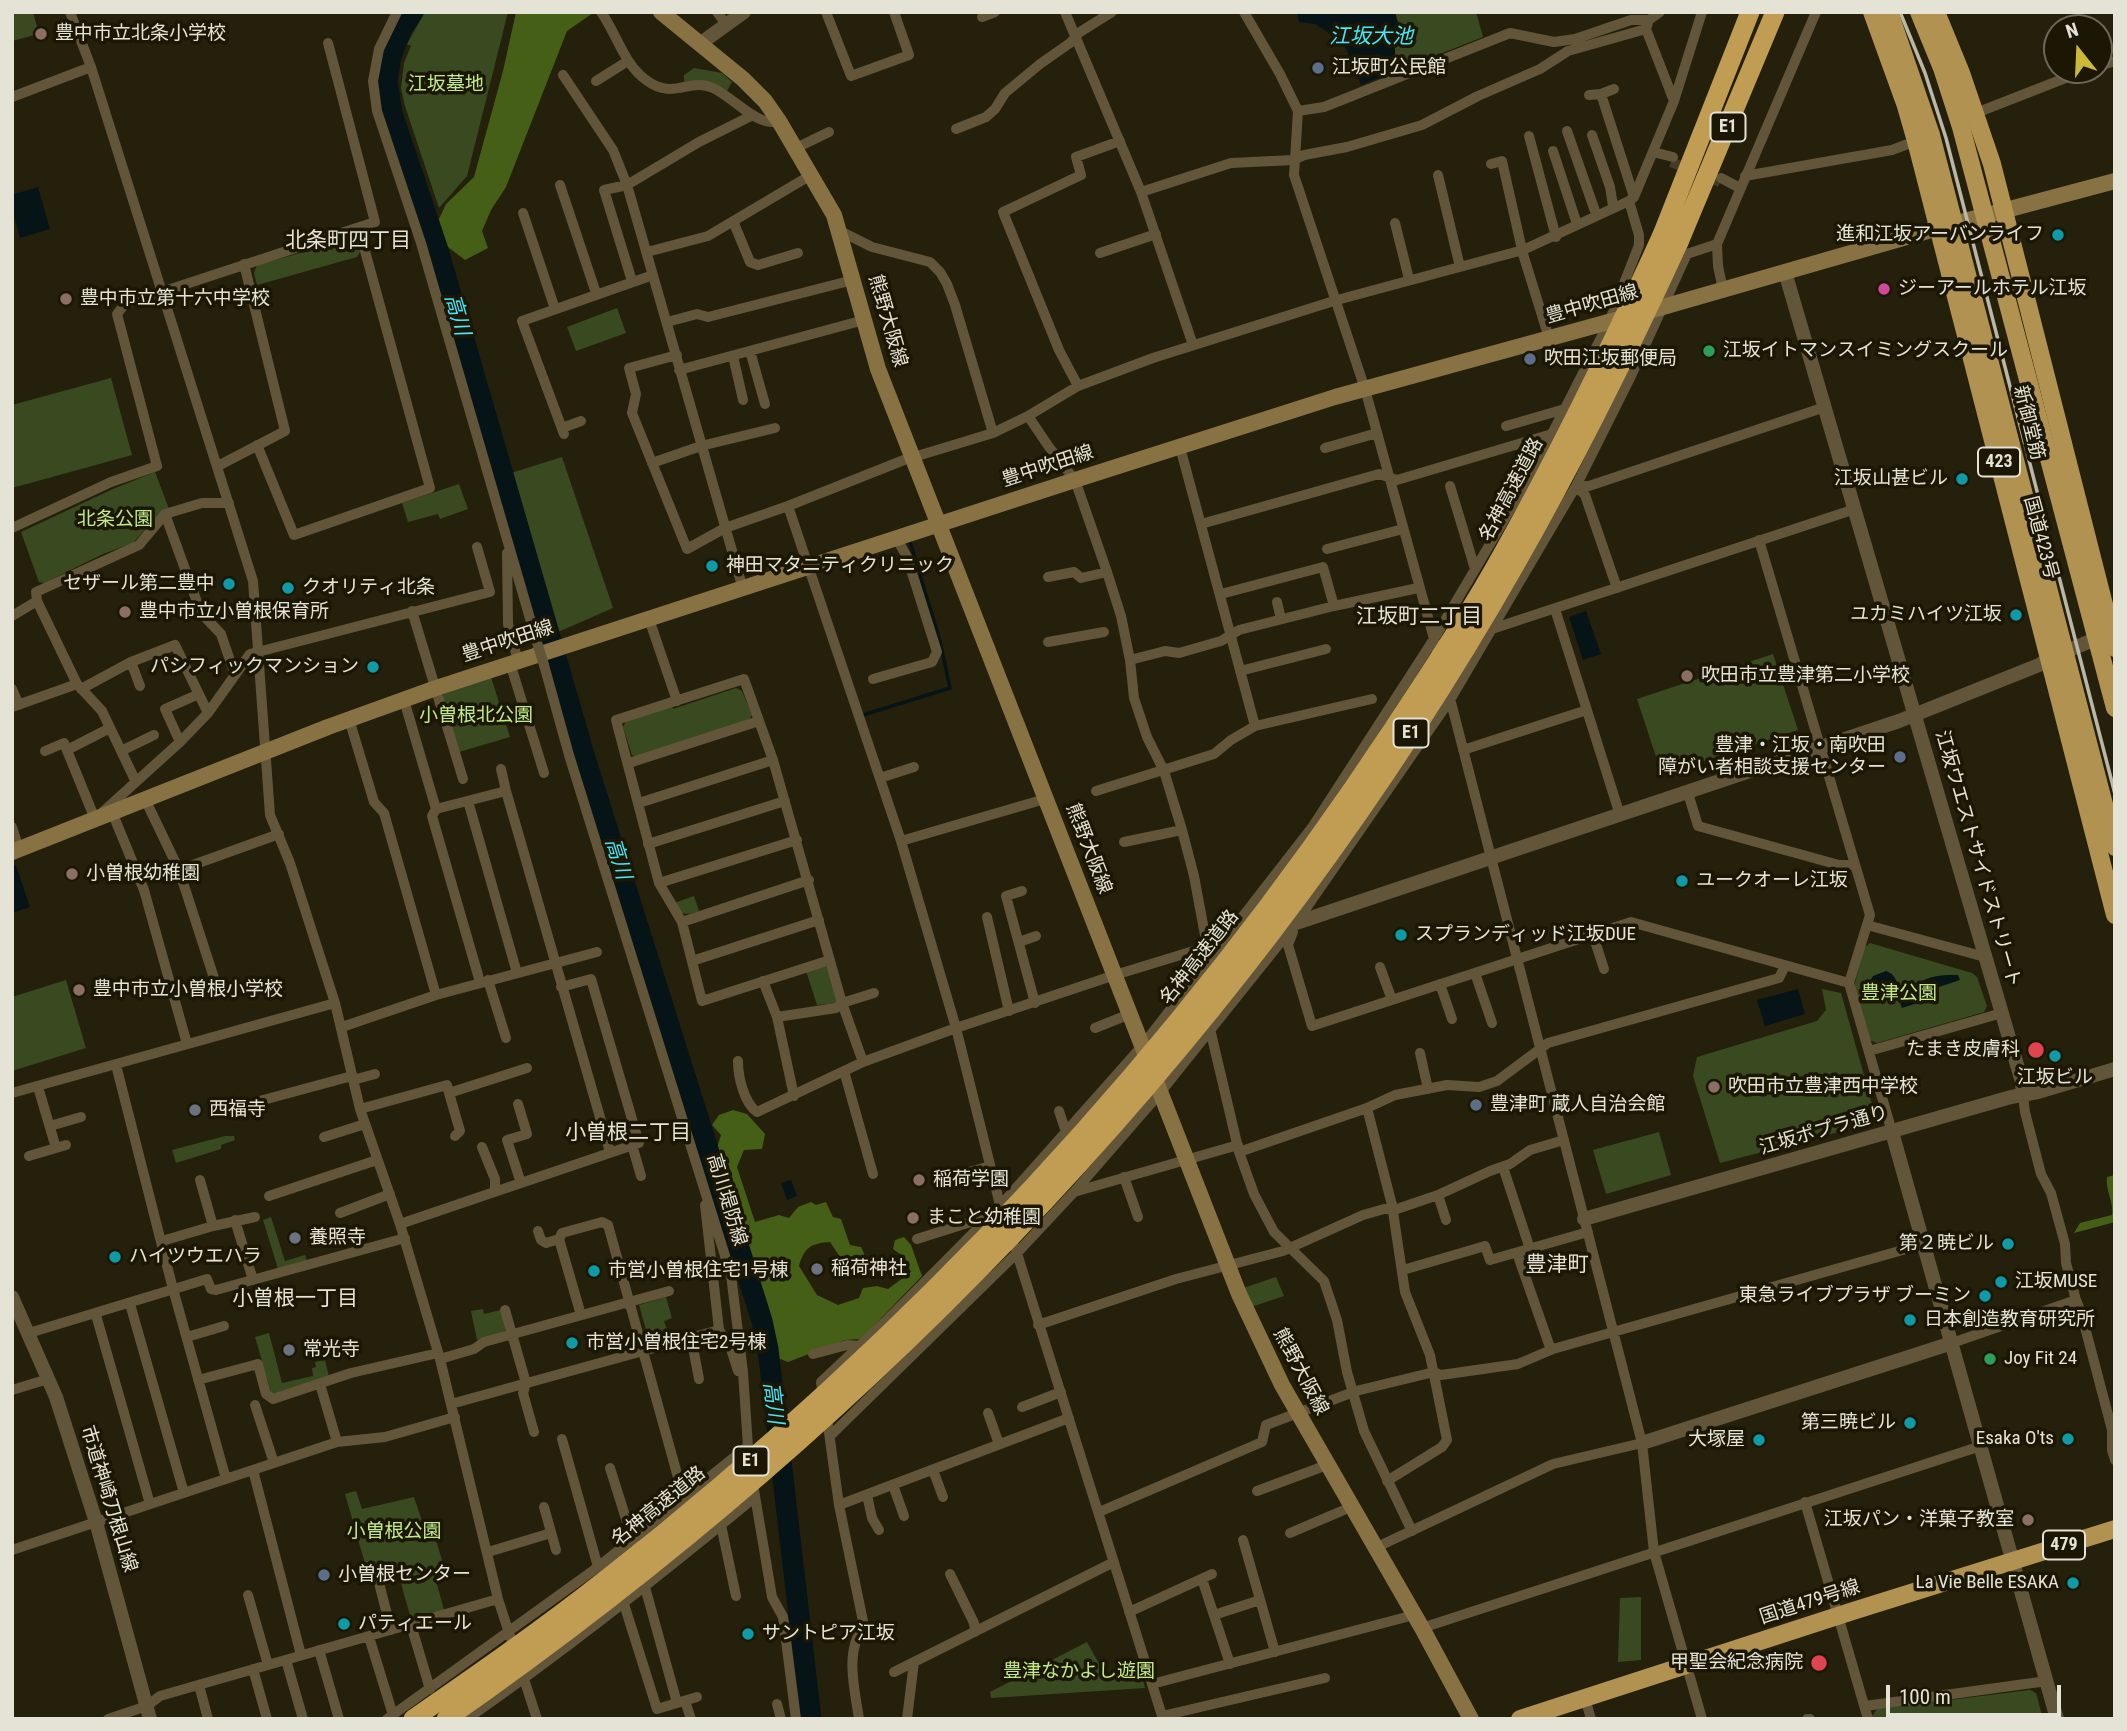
<!DOCTYPE html>
<html>
<head>
<meta charset="utf-8">
<style>
  body { margin:0 }
  #map { position:relative; width:2127px; height:1731px; overflow:hidden; background:#24200c; font-family:"Roboto Condensed",sans-serif }
  canvas { display:block }
  .frame { position:absolute; inset:0; border:14px solid #e5e2d6; pointer-events:none }
  .north { position:absolute; left:2043px; top:14px; width:70px; height:70px; box-sizing:border-box; background:#1b1704; border:2px solid #6c6858; border-radius:50%; rotate:342deg; font-size:19px; font-weight:700; line-height:28px; text-align:center; color:#e5e2d6 }
  .north::after { content:''; display:block; margin:auto; width:24px; height:32px; background:#ccb938; clip-path:polygon(50% 0,100% 100%,50% 72%,0 100%) }
  .scale { position:absolute; left:1886px; top:1685px; width:175px; height:32px; box-sizing:border-box; border:4px solid #e5e2d6; border-top:0; padding-left:9px; font-size:21px; line-height:24px; white-space:nowrap; color:#e5e2d6; -webkit-text-stroke:5px #1b1704; paint-order:stroke }
</style>
</head>
<body>
<div id="map">
<canvas width="2127" height="1731"></canvas>
<div class="frame"></div>
<div class="north">N</div>
<div class="scale">100 m</div>
</div>
<script>
const ctx = document.querySelector('canvas').getContext('2d');
ctx.lineJoin = 'round';
function fill(path, color) { ctx.fillStyle = color; ctx.fill(path, 'evenodd'); }
function trace(path, color, width, dash) { ctx.strokeStyle = color; ctx.lineWidth = width; ctx.lineCap = dash ? 'butt' : 'round'; ctx.setLineDash(dash || []); ctx.stroke(path); }
function label(font, color, halo, rows, align = 'center') {
  ctx.font = font + ' "Roboto Condensed","Noto Sans JP",sans-serif'; ctx.lineWidth = 7; ctx.setLineDash([]); ctx.textBaseline = 'middle'; ctx.strokeStyle = halo; ctx.fillStyle = color; for (const [text, x, y, turn = 0] of rows) {
    ctx.save(); ctx.translate(x, y); ctx.rotate((+turn || 0) * Math.PI / 180); ctx.textAlign = isNaN(turn) ? turn : align; if (halo) ctx.strokeText(text, 0, 0); ctx.fillText(text, 0, 0); ctx.restore();
  }
}
fill(new Path2D(`
  M12,12h21l6,22 -27,7z
  M425,12h83l-41,164 -28,32 -34,-102 -4,-18 3,-25 7,-17 -4,-2z
  M1395,12h81l7,25 -84,33 -4,-11v-13l8,-4z
  M694,68l28,5 10,9 -5,9 -43,-7v-9z
  M351,239l5,3 4,10 -3,5 -100,28 -3,-12 3,-8z
  M617,308l9,25 -50,18 -9,-24z
  M111,378l21,77 -120,33v-83z
  M562,457l51,151 -55,24 -47,-159z
  M155,472l14,37 -10,5 -26,29 -30,11 -59,29 -5,-1 -18,-50 92,-43z
  M459,484l9,25 -28,10 -2,-5 -30,8 -6,-19z
  M1773,654l25,76 -136,45 -25,-76z
  M491,677l19,60 -51,15 -17,-56 3,-4z
  M736,688l6,3 10,24 -3,5 -112,37 -5,-2 -9,-28 3,-6 46,-15 1,3z
  M694,896l5,15c-14,5 -17,4 -25,-8z
  M1870,943l102,30 5,4 10,29 -3,6 -107,31 -8,-3 -15,-53 10,-39z
  M826,965l13,38 -22,2 -11,-34z
  M66,980l20,68 -74,23v-74z
  M1822,989l19,4 36,129 -157,41 -27,-87 4,-19 120,-36 9,-11z
  M1659,1132l12,43 -65,19 -13,-44z
  M225,1136h9l1,4 -14,5v4l-45,14 -4,-13z
  M271,1217l14,44 20,-6 2,6 -29,8 -15,-49z
  M1276,1277l8,19 -33,11 -8,-19z
  M666,1297l6,21 -8,3 6,17 -20,6 -11,-39z
  M483,1309l1,5 17,-4 5,18 -2,4 -27,8 -6,-29z
  M269,1333l13,50 31,-7 -1,-8 4,-1 -1,-5 10,-2 4,17 -53,18 -5,-3 -16,-55z
  M356,1491l6,18 52,-12 13,39 7,-2 12,39 -11,4 9,33 -33,9 -16,-57 -29,5 -21,-73z
  M1641,1597v63l-23,2 2,-64z
  M1087,1642l19,34 35,-4 4,16 -154,10 -1,-6z
  M2030,1690l6,3 7,26h-170l-1,-3 5,-7z`), '#394a21');
fill(new Path2D(`
  M516,12l77,1 -26,18 -61,156 -15,23 -9,21 6,17 -23,12 -21,-16 -7,-21 9,-19 28,-27 29,-106z
  M733,1110l14,4 18,20 -3,15 -18,1 -7,17 18,55 24,-7 10,3 9,-11 13,-5 5,3 10,-3 7,15 8,2 9,26 11,2 5,11 -7,12 -13,-4 -16,-24c-19,1 -26,6 -31,24l18,29 21,10 21,-7 4,-10 14,-2 11,3 23,-17 -7,-15 -11,-8 2,-9 9,-3 7,8 11,31 -61,63 -16,1 -57,22 -13,-5 -13,-62 -46,-144 5,-16 -9,-10 7,-10z
  M2115,1175v47l-41,11 6,-10 32,-8c2,-13 -7,-25 -5,-38z`), '#455f17');
fill(new Path2D(`
  M1297,12h98l8,31 -8,3v13l4,11 -38,15 -18,-43 -28,-18 -16,-2z
  M38,187l12,42 -30,9 -8,-29v-14z
  M1586,611l15,43 -18,6 -14,-43z
  M16,865l14,42 -18,6v-47z
  M1886,971c11,4 9,11 15,18 5,5 11,7 17,9l5,-4 -4,-6 3,-7c12,-6 22,-6 36,-6l2,5 -33,11 3,8 -28,9 -9,-25 -21,6 -2,-8 3,-5z
  M1798,989l7,25 -40,12 -8,-26z
  M791,1180l6,16 -10,4 -6,-17z`), '#071417');
trace(new Path2D(`
  M863,715l87,-27 -10,-47 -30,-99`), '#071417', 3.5);
trace(new Path2D(`
  M413,12l-11,16 -11,28 -4,26 5,31 46,137 147,508 177,563 6,28 43,370`), '#071417', 21);
trace(new Path2D(`
  M1671,162l49,20`), '#413d2a', 10, [10, 5]);
trace(new Path2D(`
  M70,12l21,55 162,514 17,234 20,48 45,140 25,106 40,115 40,135 58,240 39,120
  M397,12l-18,37 -6,32 4,30 44,132 115,396
  M601,12c16,22 22,51 45,68 28,21 43,-3 67,8 20,9 45,40 66,33
  M717,12l9,12
  M826,12l25,64 58,-21 -15,-43
  M1065,12l76,180 52,153
  M1244,12l36,62 18,37
  M1660,12l-11,8 -3,9 28,72
  M982,17l13,-5
  M2099,66l16,-5
  M563,75l50,75 14,35 116,404
  M596,81l32,-20
  M1601,94l33,103
  M1589,95l12,-1 13,-5
  M12,97l79,-30
  M1976,113l110,-43
  M956,129l30,-12 9,-8 10,-16 35,-29 30,-21 10,-11 32,-20
  M1567,131l29,83
  M1592,135l18,52 3,19
  M1529,136l27,101
  M794,149l35,-17
  M1553,151l24,73
  M1653,152l20,5
  M1491,164l11,-3 21,93 26,84
  M1438,175l22,92
  M1745,176l147,-26 24,-9
  M1721,178l19,10
  M560,185l36,108
  M1141,192l90,-29 63,-3 10,-5 43,-8 75,-22 56,-29 62,-27 28,-18 78,-22
  M523,213l32,96
  M733,221l17,41 8,3 40,-12
  M1395,223l14,56
  M840,231l32,16 58,15 10,10 7,12 8,21 38,128
  M647,252l61,-16 103,-61
  M1683,252l4,2 30,-10
  M1100,253l56,-19
  M632,281l-28,-91 23,-5 72,-43 52,-26
  M1723,290l-5,-24 -1,-22 99,-232
  M667,322l30,-8 11,3 145,-37
  M750,351l15,53
  M677,355l-48,13 7,26 -4,19 55,136 38,-21 63,-22 116,-46 89,-27 35,-17 50,-30 75,-28 184,-58 186,-50 106,-49 5,-4 40,-96 28,-89
  M733,356l10,44
  M679,370l185,-50
  M1078,386l-19,-36 -56,-138 78,-37 -5,-18 44,-16
  M1028,416l21,31 26,33 32,92 14,44 9,44 4,38 13,39 17,34 18,59 12,46 13,70
  M1506,426l59,-17
  M562,428l19,-7
  M564,434l-42,-113 131,-46
  M257,445l37,90 136,-47 -71,-259
  M1180,447l75,279
  M1325,448l52,-15
  M652,463l49,-17 74,-18
  M218,466l67,-35 -41,-167
  M1450,486l25,83
  M788,506l113,335 55,187 45,181
  M165,514l36,99 20,21 14,41
  M1201,524l178,-50 18,6 155,-46
  M12,528l99,-46 46,-16 -40,-152 8,-10 250,-82 -47,-179
  M1759,540l111,375 -21,68 43,149
  M1327,549l76,-20
  M507,553l1,71 10,37
  M1048,577l26,-5 7,6 26,-6
  M1617,588l-32,-93 -9,-9h13l236,-79
  M1221,594l102,-27 11,39
  M37,601l40,83
  M1277,602l4,17
  M1555,609l65,206
  M412,611l51,168
  M12,616l25,-15 -1,-9 103,-47 26,-31 37,-11h27
  M649,619l28,82
  M1492,629l363,-120
  M1048,642l56,-10
  M1439,657l-74,-268 -71,-214 4,-64 26,-4 186,-74 44,9 21,-3 56,-19h18
  M1130,660l35,-9 14,2 42,-12 18,-11 95,-24 84,-18
  M131,662l9,24
  M510,663l34,110
  M544,665l25,90 162,520 12,97 6,90
  M1240,671l86,-22
  M873,679l59,-17 5,-10 -30,-95 -10,-18
  M1445,679l197,764 12,109 48,167
  M12,689l7,16
  M81,689l50,-27 44,-17 33,68
  M404,700l32,109
  M12,707l65,-23 25,27 34,71
  M349,719l25,83 10,11 52,182
  M180,742l-15,-33 34,-15
  M67,750l43,-22
  M1463,750l124,-40
  M45,751l19,-8 31,76 85,-77 28,-29 42,-59 240,-62 -13,-45
  M121,751l33,-16
  M629,763l130,-42
  M501,769l5,22
  M880,778l34,-11
  M1096,791l118,-37 17,-14 24,-14 117,-27
  M1688,793l10,33 141,39h15
  M145,799l34,71 36,111
  M468,801l49,172
  M639,803l134,-43
  M112,812l32,78 43,154
  M12,827l7,22
  M901,841l144,-42
  M1124,842l58,-12
  M648,844l137,-43
  M179,870l100,-36
  M659,883l138,-43
  M1022,891l-16,5 29,107
  M987,917l22,94
  M682,922l127,-42
  M1867,925l118,32
  M1293,932l-5,13 24,81 319,-104 218,61
  M1593,935l11,34
  M1019,942l17,-6
  M830,960l-128,41 -20,-79 -23,-39 -43,-163 128,-41 29,81 69,243 21,59
  M692,961l127,-41
  M1380,967l12,33
  M1475,973l17,50
  M488,980l18,58
  M763,981l14,36 17,79
  M480,982l-48,-166 4,-7 70,-18 104,361
  M1440,984l12,35
  M777,1017l59,-9 6,-5 32,-10
  M342,1027l94,-32 161,-43
  M1095,1028l35,-14
  M1210,1029l29,123 15,42 20,38 50,49 13,39 10,52 17,59 48,100
  M1869,1051l133,-38
  M1420,1053l8,36
  M738,1061c0,16 6,42 19,51l106,-50 93,-34 159,-53 111,-34
  M116,1065l57,224 53,190
  M844,1071l29,103
  M353,1080l22,-6
  M38,1087l18,61
  M12,1093l323,-90
  M449,1093l11,38 -5,5
  M2023,1095l2,17 16,62 10,19 14,51 1,19 10,37 5,12 31,118v20l3,10
  M518,1104l9,30 -20,6 14,43
  M241,1106l111,-30
  M1367,1108l25,97 13,87 25,63 17,85 -5,7 -55,34
  M360,1109l87,-24 2,8 78,-25
  M1059,1111l7,21
  M50,1126l31,-9
  M324,1137l41,-13
  M632,1145l9,31
  M482,1147l13,32v11
  M1239,1152l128,-44 28,-13 52,-10 32,2 18,-6 51,-38 231,-65 6,-12
  M29,1156l37,-11
  M1503,1167l27,82
  M1124,1177l14,40
  M949,1178l41,-12
  M1074,1192l164,-47
  M1438,1195l8,25
  M269,1196l108,-36
  M340,1213l50,-19
  M235,1220l18,60
  M400,1224l239,-81 -48,-164 -30,8
  M213,1226l42,-9
  M538,1231l3,9 5,3 13,-4
  M917,1239l60,-19h6
  M162,1241l51,-15 -13,-46
  M1015,1247l148,472
  M1517,1253l34,97
  M1403,1270l82,-24 5,14 98,-28
  M130,1304l54,189
  M505,1310l21,73 -3,10 11,39
  M96,1315l54,189
  M581,1315l-22,-76 3,-6 40,-11 6,3 76,274
  M1038,1325l138,-46 107,-28 80,-36 21,-6h13l41,-14 52,-24 20,-7 20,-14 34,-10
  M719,1330l12,19 7,22
  M29,1333l178,-54 4,10 5,1 189,-52
  M187,1337l37,-11
  M691,1337l8,42
  M1952,1343l124,-43
  M813,1354l34,-9 13,1
  M440,1359l34,-10 10,-7 185,-51
  M198,1380l60,-16 8,30 7,5 78,-26 87,-20
  M320,1384l17,58
  M12,1390l36,-11
  M823,1395l-2,-13 64,-60 115,-116 142,-160 171,-220 121,-187 99,-168 76,-149 30,-77v-10l-10,-34
  M451,1404l268,-74 -14,-125
  M255,1405l19,58
  M1022,1407l39,-15
  M826,1411l13,94 25,121c-20,25 -9,64 -5,93
  M988,1413l11,31
  M830,1436l187,-183 57,-61 86,-99 136,-170 154,-223 126,-214 55,-110 56,-122
  M562,1439l36,128
  M610,1468l23,73
  M253,1470l48,185
  M933,1470l10,27
  M752,1478l20,119 11,20 13,102
  M893,1485l11,31
  M1257,1491l70,-26
  M867,1495l5,23 7,12
  M1805,1502l63,217
  M839,1505l230,-87
  M544,1507l12,43
  M1099,1512l163,-70 4,-17 90,-34 78,-19 7,3 77,-11 35,-15 371,-105
  M721,1525l15,71
  M1290,1533l61,-26
  M1243,1540l32,112
  M1375,1548l178,-84 89,-21
  M12,1550l325,-108 48,-5 70,-20
  M488,1552l63,-19
  M950,1574l24,49 1,9
  M378,1579l13,51
  M1202,1579l28,85
  M645,1587l32,116
  M248,1595l20,70
  M624,1604l33,105 40,-12
  M1129,1612l83,-38
  M1214,1615l46,-15
  M411,1625l19,64
  M1422,1628l559,-182
  M369,1637l24,78
  M319,1650l20,69
  M286,1660l17,59
  M253,1669l14,50
  M894,1672l220,-110
  M1152,1684l262,-69
  M199,1685l9,34
  M1585,1698l6,21
  M685,1701l6,18
  M777,1704l4,15
  M1865,1706l182,-25
  M1162,1716l163,-38
  M108,1719l39,-13 13,-10 338,-97
  M387,1719l211,-152 149,-120
  M467,1719c99,-69 194,-144 287,-221
  M907,1719l7,-57
  M1807,1719h3`), '#625539', 10);
trace(new Path2D(`
  M701,43l43,-31
  M1785,272l237,810 1,13
  M1296,923l603,-202 140,-56 11,-7 55,-23
  M1892,1132l165,587
  M1584,1219l427,-122 27,-5 77,-23
  M12,1297l44,100 40,125 54,197
  M1642,1443l310,-100`), '#625539', 14);
trace(new Path2D(`
  M661,12l82,67 22,22 14,20 55,94 44,154 361,925 43,91 140,243 49,91
  M12,852l316,-125 108,-39 639,-208 260,-83 328,-90 268,-77 184,-49`), '#887244', 16);
trace(new Path2D(`
  M1872,12l34,94 10,35 199,774
  M1936,12l25,61 31,91 123,484
  M1520,1719l333,-108 262,-82`), '#b29250', 18);
trace(new Path2D(`
  M1662,235l88,-223
  M1679,242l96,-230`), '#c09d53', 19);
trace(new Path2D(`
  M1900,12l25,61 21,65 169,656`), '#bab7a9', 3.5);
trace(new Path2D(`
  M536,639l8,26`), '#625539', 10);
trace(new Path2D(`
  M1889,12l42,123 184,712
  M1919,12l23,56 19,59 154,581`), '#b29250', 18);
trace(new Path2D(`
  M413,1719c65,-45 130,-90 192,-139 306,-240 574,-526 788,-851 38,-58 77,-116 110,-176 58,-103 110,-210 159,-318
  M446,1719c433,-302 807,-694 1069,-1154 60,-105 114,-214 164,-323`), '#c09d53', 19);
for (const [x, y, r, color] of [
  [41,34,7,"#8d6e63"],
  [1318,68,7,"#5c6f8a"],
  [2058,235,7,"#0f9aa8"],
  [1884,289,7,"#d1479c"],
  [66,299,7,"#8d6e63"],
  [1709,351,7,"#2e9e5b"],
  [1530,359,7,"#5c6f8a"],
  [1962,479,7,"#0f9aa8"],
  [712,566,7,"#0f9aa8"],
  [229,584,7,"#0f9aa8"],
  [288,588,7,"#0f9aa8"],
  [125,612,7,"#8d6e63"],
  [2016,615,7,"#0f9aa8"],
  [373,667,7,"#0f9aa8"],
  [1687,676,7,"#8d6e63"],
  [1900,757,7,"#5c6f8a"],
  [72,874,7,"#8d6e63"],
  [1682,881,7,"#0f9aa8"],
  [1401,935,7,"#0f9aa8"],
  [79,990,7,"#8d6e63"],
  [2036,1050,9,"#e0444e"],
  [2055,1056,7,"#0f9aa8"],
  [1714,1087,7,"#8d6e63"],
  [1476,1105,7,"#5c6f8a"],
  [195,1110,7,"#6b7280"],
  [919,1180,7,"#8d6e63"],
  [913,1218,7,"#8d6e63"],
  [295,1238,7,"#6b7280"],
  [2008,1244,7,"#0f9aa8"],
  [115,1257,7,"#0f9aa8"],
  [817,1269,7,"#6b7280"],
  [594,1271,7,"#0f9aa8"],
  [2001,1282,7,"#0f9aa8"],
  [1985,1296,7,"#0f9aa8"],
  [1910,1320,7,"#0f9aa8"],
  [572,1343,7,"#0f9aa8"],
  [289,1350,7,"#6b7280"],
  [1990,1359,7,"#2e9e5b"],
  [1910,1423,7,"#0f9aa8"],
  [2068,1439,7,"#0f9aa8"],
  [1759,1440,7,"#0f9aa8"],
  [2028,1520,7,"#8d6e63"],
  [324,1575,7,"#5c6f8a"],
  [2073,1583,7,"#0f9aa8"],
  [344,1624,7,"#0f9aa8"],
  [748,1634,7,"#0f9aa8"],
  [1819,1663,9,"#e0444e"]
]) { const dot = new Path2D(); dot.arc(x, y, r, 0, 2 * Math.PI); ctx.fillStyle = color; ctx.fill(dot); trace(dot, '#1b1704', 2.5); }
for (const [x, y, w] of [
  [1728,127,35],
  [1999,462,42],
  [1411,733,35],
  [751,1461,35],
  [2064,1545,42]
]) { const box = new Path2D(); box.roundRect(x - w / 2, y - 14.5, w, 29, 5); ctx.fillStyle = '#1b1704'; ctx.fill(box); trace(box, '#e5e2d6', 2); }
label('bold 18px', '#e5e2d6', null, [
  ["E1",1728,127],
  ["423",1999,462],
  ["E1",1411,733],
  ["E1",751,1461],
  ["479",2064,1545]
]);
label('19px', '#e5e2d6', '#1b1704', [
  ["豊中市立北条小学校",55,34],
  ["江坂町公民館",1332,68],
  ["進和江坂アーバンライフ",2044,235,"right"],
  ["ジーアールホテル江坂",1898,289],
  ["豊中市立第十六中学校",80,299],
  ["江坂イトマンスイミングスクール",1723,351],
  ["吹田江坂郵便局",1544,359],
  ["江坂山甚ビル",1948,479,"right"],
  ["神田マタニティクリニック",726,566],
  ["セザール第二豊中",215,584,"right"],
  ["クオリティ北条",302,588],
  ["豊中市立小曽根保育所",139,612],
  ["ユカミハイツ江坂",2002,615,"right"],
  ["パシフィックマンション",359,667,"right"],
  ["吹田市立豊津第二小学校",1701,676],
  ["豊津・江坂・南吹田",1886,746,"right"],
  ["障がい者相談支援センター",1886,768,"right"],
  ["小曽根幼稚園",86,874],
  ["ユークオーレ江坂",1696,881],
  ["スプランディッド江坂DUE",1415,935],
  ["豊中市立小曽根小学校",93,990],
  ["たまき皮膚科",2020,1050,"right"],
  ["江坂ビル",2055,1078,"center"],
  ["吹田市立豊津西中学校",1728,1087],
  ["豊津町 蔵人自治会館",1490,1105],
  ["西福寺",209,1110],
  ["稲荷学園",933,1180],
  ["まこと幼稚園",927,1218],
  ["養照寺",309,1238],
  ["第２暁ビル",1994,1244,"right"],
  ["ハイツウエハラ",129,1257],
  ["稲荷神社",831,1269],
  ["市営小曽根住宅1号棟",608,1271],
  ["江坂MUSE",2015,1282],
  ["東急ライブプラザ ブーミン",1971,1296,"right"],
  ["日本創造教育研究所",1924,1320],
  ["市営小曽根住宅2号棟",586,1343],
  ["常光寺",303,1350],
  ["Joy Fit 24",2004,1359],
  ["第三暁ビル",1896,1423,"right"],
  ["Esaka O'ts",2054,1439,"right"],
  ["大塚屋",1745,1440,"right"],
  ["江坂パン・洋菓子教室",2014,1520,"right"],
  ["小曽根センター",338,1575],
  ["La Vie Belle ESAKA",2059,1583,"right"],
  ["パティエール",358,1624],
  ["サントピア江坂",762,1634],
  ["甲聖会紀念病院",1803,1663,"right"]
], 'left');
label('19px', '#c1ea89', '#1b1704', [
  ["江坂墓地",446,85],
  ["北条公園",115,520],
  ["小曽根北公園",476,716],
  ["豊津公園",1899,994],
  ["小曽根公園",394,1532],
  ["豊津なかよし遊園",1079,1672]
]);
label('19px', '#e5e2d6', '#1b1704', [
  ["豊中吹田線",1592,305,-16],
  ["熊野大阪線",887,321,74],
  ["新御堂筋",2028,423,76],
  ["豊中吹田線",1048,467,-18],
  ["名神高速道路",1512,490,-62],
  ["国道423号",2040,538,75],
  ["豊中吹田線",508,642,-18],
  ["熊野大阪線",1088,849,69],
  ["江坂ウエストサイドストリート",1977,859,74],
  ["名神高速道路",1200,958,-52],
  ["江坂ポプラ通り",1824,1131,-16],
  ["高川堤防線",726,1200,73],
  ["熊野大阪線",1300,1372,62],
  ["市道神崎刀根山線",108,1499,73],
  ["名神高速道路",659,1507,-39],
  ["国道479号線",1810,1603,-18]
]);
label('italic 21px', '#46e6fc', '#1b1704', [
  ["江坂大池",1371,38],
  ["高川",456,315,74],
  ["高川",617,859,73],
  ["高川",772,1403,83]
]);
label('21px', '#e5e2d6', '#1b1704', [
  ["北条町四丁目",348,242],
  ["江坂町二丁目",1419,618],
  ["小曽根二丁目",628,1134],
  ["豊津町",1557,1266],
  ["小曽根一丁目",295,1300]
]);
</script>
</body>
</html>
